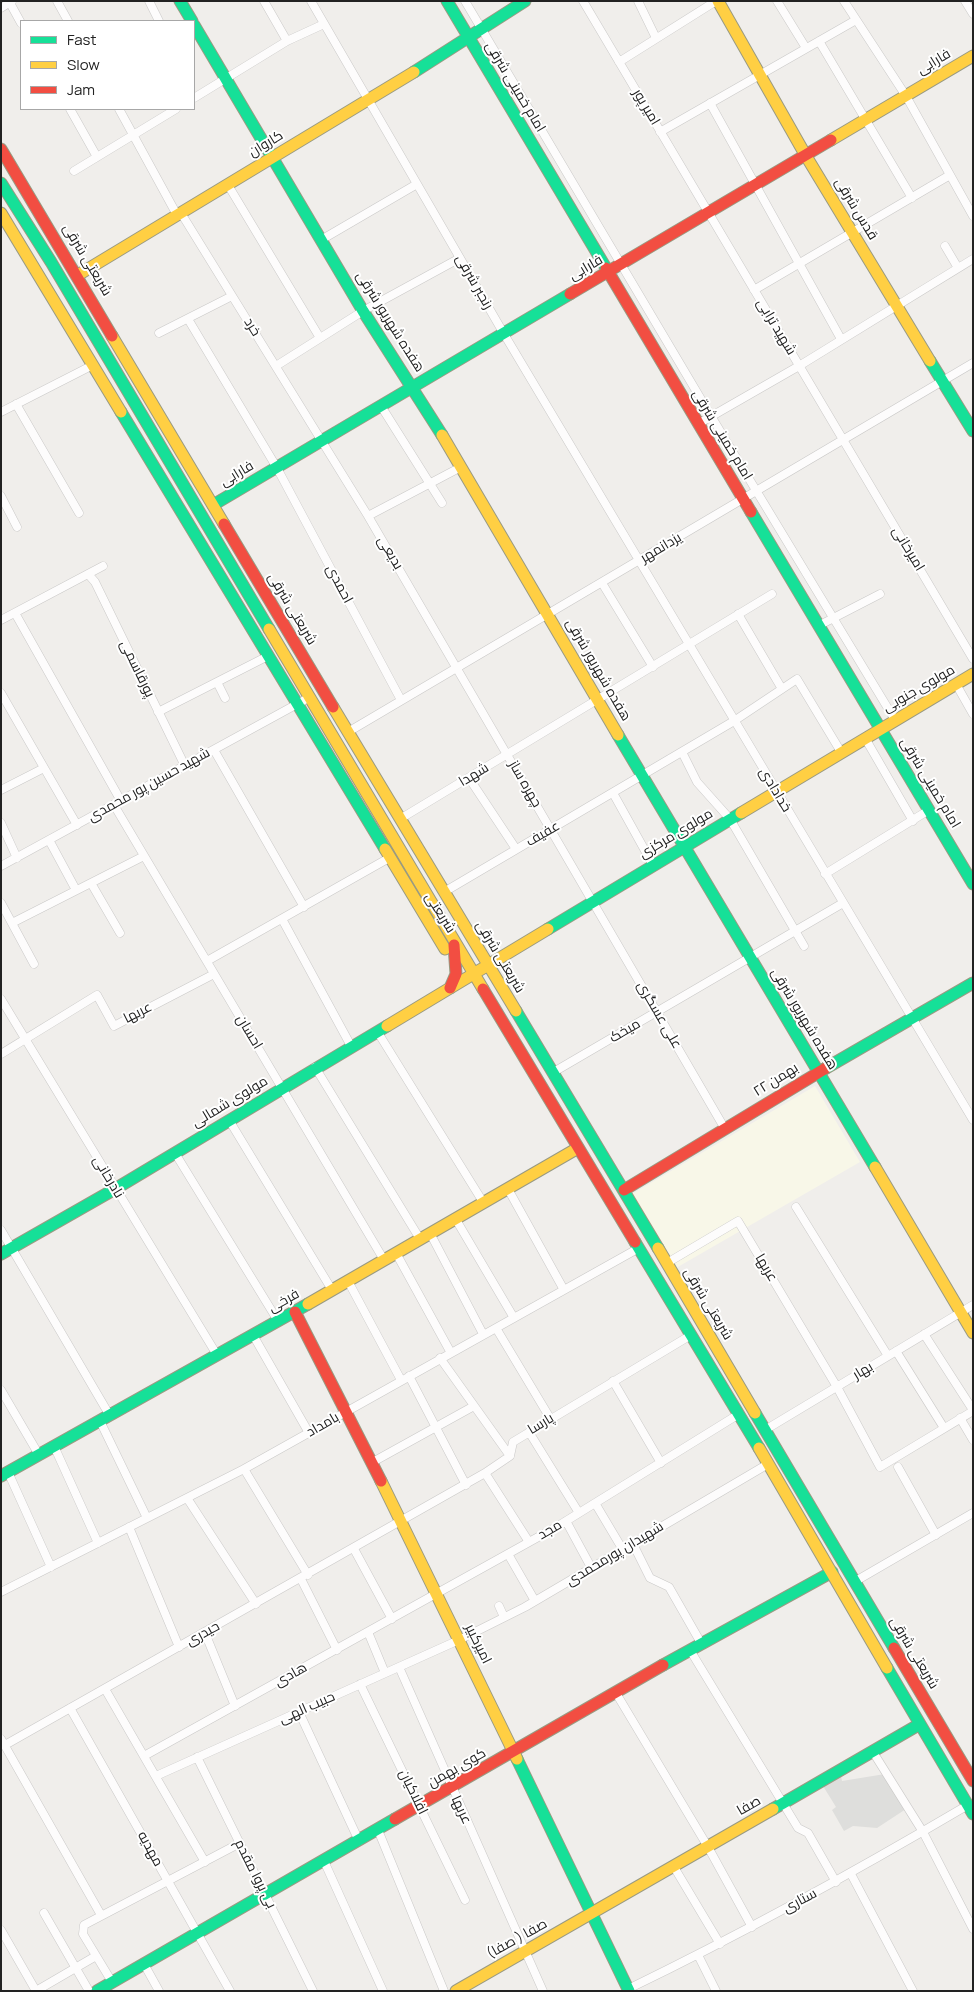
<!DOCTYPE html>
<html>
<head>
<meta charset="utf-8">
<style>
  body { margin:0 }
  #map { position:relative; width:974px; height:1992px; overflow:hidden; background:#f0eeeb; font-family:Manrope,sans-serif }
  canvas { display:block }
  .frame { position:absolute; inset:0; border:2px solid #222; pointer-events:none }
  .legend { position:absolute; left:20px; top:20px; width:175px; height:90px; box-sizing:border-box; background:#fff; border:1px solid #a7a7a7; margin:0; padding:6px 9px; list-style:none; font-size:15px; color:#222 }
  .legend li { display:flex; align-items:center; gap:10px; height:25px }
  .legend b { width:25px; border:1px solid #a7a7a7 }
</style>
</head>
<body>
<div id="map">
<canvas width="974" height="1992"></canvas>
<div class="frame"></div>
<ul class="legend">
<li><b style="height:6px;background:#16e098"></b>Fast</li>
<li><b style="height:6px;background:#ffcf43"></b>Slow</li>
<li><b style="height:6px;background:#f24e42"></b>Jam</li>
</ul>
</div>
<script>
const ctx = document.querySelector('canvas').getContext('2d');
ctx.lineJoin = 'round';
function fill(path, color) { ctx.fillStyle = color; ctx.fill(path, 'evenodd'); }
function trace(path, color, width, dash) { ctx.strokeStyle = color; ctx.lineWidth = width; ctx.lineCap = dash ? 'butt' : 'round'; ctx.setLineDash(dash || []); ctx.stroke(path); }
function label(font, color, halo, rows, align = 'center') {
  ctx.font = font + ' Manrope,Cairo,sans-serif'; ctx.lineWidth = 4; ctx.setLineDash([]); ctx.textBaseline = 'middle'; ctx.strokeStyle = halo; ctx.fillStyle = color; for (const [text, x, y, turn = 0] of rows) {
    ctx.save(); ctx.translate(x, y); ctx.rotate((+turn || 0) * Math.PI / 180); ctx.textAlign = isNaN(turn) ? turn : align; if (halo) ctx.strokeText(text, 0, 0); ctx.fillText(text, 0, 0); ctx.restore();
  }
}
fill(new Path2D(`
  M815,1086l45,76 -184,106 -44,-74z`), '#f8f7e8');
fill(new Path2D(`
  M885,1774l21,35 -29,19 -24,-2 -9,5 -12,-21 4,-3 -13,-21 18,-10 1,5z`), '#dededc');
const street = new Path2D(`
  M57,1l11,20
  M149,1l10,20
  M264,1l23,40
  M311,1l193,333 469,786
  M465,1l246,415 184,304
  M583,1l390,658
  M638,1l18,37
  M777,1l29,47
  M844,1l62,95 67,120
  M965,1l8,13
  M10,3l11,20
  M1,8l11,-7
  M819,41l93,157
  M619,62l97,-61
  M194,98l93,-57 37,-17
  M710,103l131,236
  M70,109l27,48
  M119,109l58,106
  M660,132l196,-112
  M74,171l102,-62
  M228,185l92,153
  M181,213l187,303 357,613
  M321,240l96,-56
  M945,246l13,22
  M754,290l196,-115
  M188,319l89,149 124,232
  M159,333l73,-37
  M276,366l87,-55 97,-53
  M16,404l63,109
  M381,406l61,97
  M1,412l92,-47
  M698,424l101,-58 174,-107
  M1,496l16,31
  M368,516l93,-49
  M88,574l7,8 90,184
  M602,583l51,84
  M15,613l106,188
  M738,614l44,75
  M1,620l102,-54
  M818,626l62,-32
  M217,682l8,16
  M956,684l17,30
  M1,693l76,132
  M158,712l110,-56
  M348,732l625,-369
  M865,738l48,83
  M214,750l90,157
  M682,752l15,30 33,37 74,127
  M469,778l47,71
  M1,790l43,-22
  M613,793l40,72
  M114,805l270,455
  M400,819l372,-225
  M1,823l16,35
  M49,840l27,50
  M1,866l309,-169
  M825,874l104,-64
  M91,883l29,50
  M444,892l290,-171 63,-42 44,73
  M1,903l33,61
  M282,919l69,127
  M12,923l132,-67
  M207,961l182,-103
  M1,999l216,356
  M377,1031l106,171
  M1,1054l96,-59 17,31 100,-52
  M315,1067l105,172
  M552,1073l291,-170
  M229,1120l103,170
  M175,1153l103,168
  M508,1189l56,101
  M796,1207l92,149
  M455,1218l59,100
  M1,1230l109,186
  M430,1233l53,101
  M396,1253l55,100
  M667,1263l71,-42 99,166 43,80 93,-56
  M348,1281l53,99
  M496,1328l54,90
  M924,1334l49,76
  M253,1335l56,98
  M896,1351l48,77
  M440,1358l70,98
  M409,1376l57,109
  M613,1381l48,82
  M1,1390l38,65
  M960,1418l13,22
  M100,1421l47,97
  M765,1430l208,-125
  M529,1432l50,81
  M54,1446l44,97
  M371,1463l103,-57
  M898,1467l38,68
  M244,1469l64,106
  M8,1472l43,95
  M485,1473l44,69
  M187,1498l69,106
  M595,1503l28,47
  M566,1521l26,48
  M129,1527l50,120
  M633,1544l17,34 19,9 32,56
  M354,1549l38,70
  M508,1554l27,47
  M301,1579l36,71
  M854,1582l119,-69
  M1,1592l243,-123 395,-221
  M499,1606l5,11
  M368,1632l17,41
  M205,1633l30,73
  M690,1650l108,178 10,5 28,49
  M399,1667l144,324
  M360,1684l105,216
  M105,1689l100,173
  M616,1693l92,154 44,80
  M70,1708l160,283
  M299,1712l60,129
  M1,1739l100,176
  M5,1745l480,-272 25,-17 3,-14 178,-107
  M873,1752l50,80 50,97
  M144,1756l414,-230 181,-112
  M197,1757l116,234
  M156,1776l303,-136 66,-33 243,-143
  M378,1830l66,161
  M324,1861l59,130
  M674,1867l46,77
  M851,1874l62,117
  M44,1913l45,78
  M1,1930l35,61
  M698,1955l18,36
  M144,1964l15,27
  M112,1982l-29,-48 1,-9 156,-82
  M628,1989c116,-56 228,-118 340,-184
  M36,1991l60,-35`);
const fast = new Path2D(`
  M180,1l12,20
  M447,1l159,267
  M194,25l169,286 79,124
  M414,72l111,-71
  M1,183l50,79 218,367
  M930,361l43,70
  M121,412l264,437
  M213,505l357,-211
  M751,512l222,372
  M618,735l257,432
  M548,929l193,-116
  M516,1011l142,237
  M826,1068l147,-85
  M635,1242l124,206
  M1,1254l114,-65 272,-163
  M755,1413l139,235
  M1,1476l307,-172
  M663,1665l169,-93
  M887,1668l86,146
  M517,1759l112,232
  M773,1809l147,-85
  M97,1991l298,-172`);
const slow = new Path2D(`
  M718,1l88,155 124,205
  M831,140l142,-84
  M1,213l120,199
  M78,275l336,-203
  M112,336l112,188
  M442,435l176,300
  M269,629l214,360
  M333,707l183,304
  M741,813l232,-139
  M385,849l60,100
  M387,1026l161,-97
  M875,1167l98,166
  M658,1248l97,165
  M308,1304l270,-156
  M759,1448l128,220
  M381,1481l136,278
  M456,1991l317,-182`);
const jam = new Path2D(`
  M1,149l111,187
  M606,268l145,244
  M570,294l261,-154
  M224,524l109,183
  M450,988l6,-14 -2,-29
  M483,989l152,253
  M624,1190l202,-122
  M295,1312l86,169
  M894,1648l79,133
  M395,1819l268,-154`);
trace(street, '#c9c8c7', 9);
trace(fast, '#999a82', 13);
trace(slow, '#999a82', 13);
trace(jam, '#999a82', 13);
trace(street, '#fdfcfc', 8);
trace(fast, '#16e098', 11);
trace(slow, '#ffcf43', 11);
trace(jam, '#f24e42', 11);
label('14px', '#222', '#fff', [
  ["فارابی",934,62,-31],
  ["امام خمینی شرقی",515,87,59],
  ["امیر پور",646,107,59],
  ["کاروان",266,144,-31],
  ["قدس شرقی",856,209,59],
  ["شریعتی شرقی",87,260,59],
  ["فارابی",586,268,-30],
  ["رنجبر شرقی",474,282,60],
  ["هفده شهریور شرقی",390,322,58],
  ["خرد",252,327,58],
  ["شهید ترابی",776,327,59],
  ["امام خمینی شرقی",722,435,59],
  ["فارابی",237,474,-31],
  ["یزدانمهر",661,548,-31],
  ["امیرخانی",908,549,59],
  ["بدیعی",390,553,59],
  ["احمدی",339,584,62],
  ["شریعتی شرقی",292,609,59],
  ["پورقاسمی",137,669,64],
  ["هفده شهریور شرقی",598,670,60],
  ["مولوی جنوبی",919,689,-30],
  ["شهدا",474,775,-31],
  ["امام خمینی شرقی",930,783,59],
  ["چهره ساز",525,784,60],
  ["شهید حسین پور محمدی",149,785,-29],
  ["خدادادی",775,790,59],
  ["عفیف",543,834,-30],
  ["مولوی مرکزی",676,834,-31],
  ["شریعتی",440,913,58],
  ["شریعتی شرقی",500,957,59],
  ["عربها",138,1013,-27],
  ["علی عسگری",659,1015,60],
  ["هفده شهریور شرقی",804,1019,59],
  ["میخک",625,1031,-30],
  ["احسان",249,1032,59],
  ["۲۲ بهمن",776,1080,-32],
  ["مولوی شمالی",230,1102,-31],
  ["نادرخانی",108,1177,59],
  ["عربها",766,1268,59],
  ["فرخی",284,1301,-29],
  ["شریعتی شرقی",708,1304,59],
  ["بهار",863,1371,-31],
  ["پارسا",541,1424,-31],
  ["بامداد",323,1425,-30],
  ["مجد",550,1530,-30],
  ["شهیدان پورمحمدی",615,1554,-31],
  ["حیدری",203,1634,-29],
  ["امیرکبیر",478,1644,64],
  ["شریعتی شرقی",914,1653,59],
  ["هادی",291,1675,-29],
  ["حبیب الهی",307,1708,-24],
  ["کوی بهمن",457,1768,-30],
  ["افلاکیان",413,1792,64],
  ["صفا",749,1806,-30],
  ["عربها",461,1810,65],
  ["مهدیه",150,1849,61],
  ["بی پروا مقدم",255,1874,63],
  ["ستاری",800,1901,-28],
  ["صفا ( صفا)",517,1939,-29]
]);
</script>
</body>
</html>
